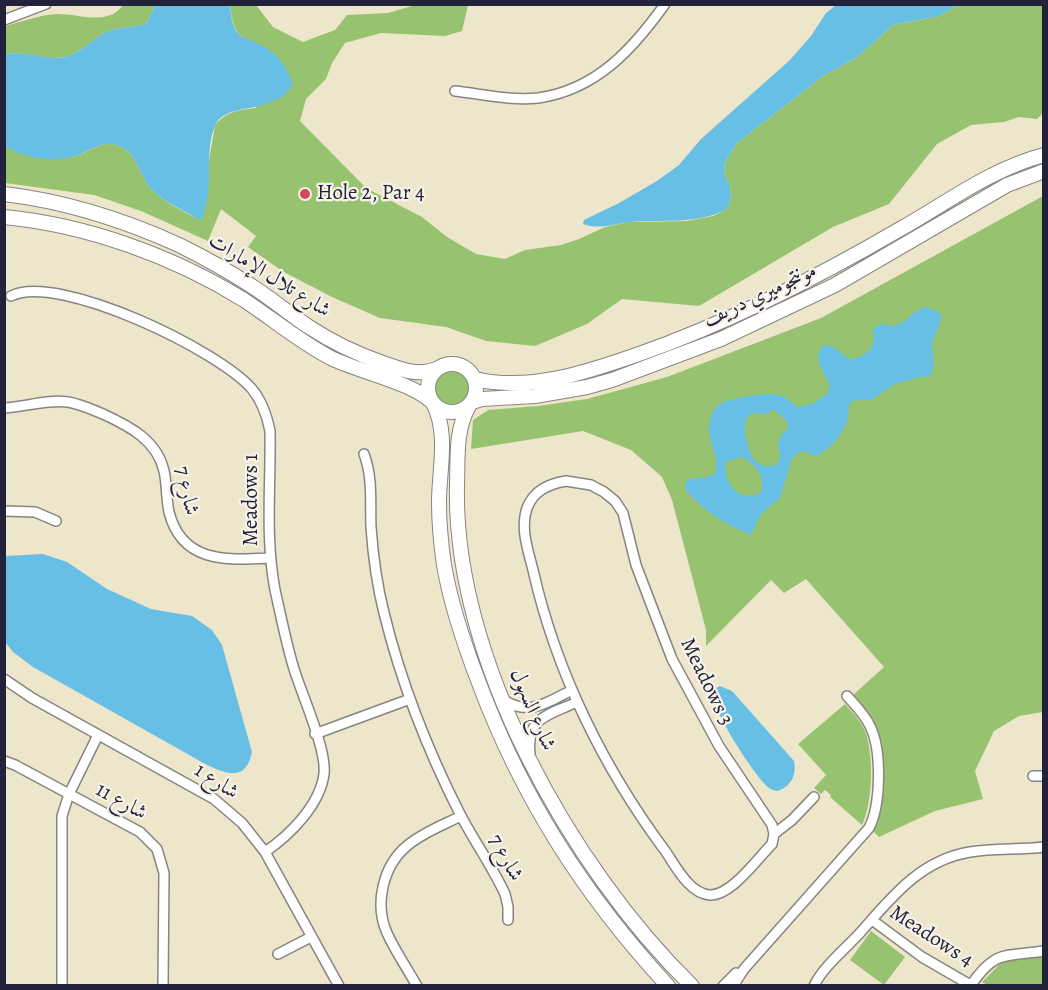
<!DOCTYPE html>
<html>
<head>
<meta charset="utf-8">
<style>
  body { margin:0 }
  #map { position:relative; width:1048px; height:990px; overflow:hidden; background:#eee6ca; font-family:Alegreya,serif }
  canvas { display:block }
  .frame { position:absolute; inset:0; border:6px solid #22223b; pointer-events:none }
</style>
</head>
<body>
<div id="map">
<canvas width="1048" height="990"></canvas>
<div class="frame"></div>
</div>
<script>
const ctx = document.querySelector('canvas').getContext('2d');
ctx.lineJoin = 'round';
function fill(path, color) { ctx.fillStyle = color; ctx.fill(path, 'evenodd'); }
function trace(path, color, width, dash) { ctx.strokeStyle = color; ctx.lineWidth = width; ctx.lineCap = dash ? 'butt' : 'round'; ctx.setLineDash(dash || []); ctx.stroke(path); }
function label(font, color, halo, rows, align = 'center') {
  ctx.font = font + ' Alegreya,Amiri,serif'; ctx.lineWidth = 4.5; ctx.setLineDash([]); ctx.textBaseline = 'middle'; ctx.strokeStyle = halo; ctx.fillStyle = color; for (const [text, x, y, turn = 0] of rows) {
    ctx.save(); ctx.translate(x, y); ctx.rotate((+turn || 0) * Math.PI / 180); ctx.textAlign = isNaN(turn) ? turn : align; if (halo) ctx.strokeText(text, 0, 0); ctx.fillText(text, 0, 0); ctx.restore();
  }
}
fill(new Path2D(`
  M123,5h32l-8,18c-14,6 -33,3 -46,12 -14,9 -26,23 -45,23 -18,1 -32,-7 -51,-4v-28c16,-4 34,-11 51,-12 21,-1 52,13 67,-9z
  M230,5h26l17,22 30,15 32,-12 12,-15 41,-2 27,-8h53l-6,26 -17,5 -64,-3 -36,10 -13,20 -6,16 -20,20 -6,22 66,67 56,29 25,20 29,17 29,5 20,-9 36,-5 18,-6 26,-12 24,-5 57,-1 27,-5 14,-7 4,-11 -1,-11 -6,-14 1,-11 12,-19 86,-67 33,-18 37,-33 46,-9 20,-11h84v108l-6,6 -18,-2 -15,5 -33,3 -34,19 -48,60 -56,23 -134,79 -77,-7 -35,25 -52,22 -49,-5 -40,-14 -66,-9 -48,-21 -50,-26 -34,-24 8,-11 -35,-27 -13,32 -67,-30 -47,-16 -89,-12v-37c14,10 54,15 71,10 12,-4 23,-13 35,-12 26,2 27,31 41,46 12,12 32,21 47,30l16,-95c12,-14 24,-15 41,-17l-2,-64c-21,-11 -21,-17 -24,-39z
  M1043,196v516l-24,4 -25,15 -19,40 8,28 -48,12 -56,26 -6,-6 9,-26v-59l-9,-27 -20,-24 31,-28 -78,-88 -22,14 -13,-13 -65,66v-16l-34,-130 -10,-23 -31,-27 -48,-19 -112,18 2,-29 15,-10 50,-4 49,-7 80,-22 154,-59z
  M434 388a19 19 0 1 1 38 0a19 19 0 1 1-38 0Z
  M845,704c7,8 16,17 20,27 9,23 8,72 -3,94l-32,-28 1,-2 -6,-5 -4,4 -7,-6 12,-13 -28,-31z
  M871,931l34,26 -21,28 -34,-25z
  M1043,956v29l-54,1 -7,-4 23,-23z`), '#97c371');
fill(new Path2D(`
  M837,4l122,1 -20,11 -46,9 -37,33 -33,18 -86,67 -12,19 -1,11 6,14 1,11 -4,11c-30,16 -64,10 -97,13 -16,2 -31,8 -47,2l1,-4 35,-17 38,-22 22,-16 22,-26 89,-79 21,-24 15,-23z
  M155,5h75c3,39 13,28 39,45 13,9 19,20 24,34 -19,33 -67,16 -78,42 -9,21 -4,47 -7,69 -1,8 -4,15 -5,23l-4,2c-15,-10 -35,-18 -47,-30 -14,-15 -15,-44 -41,-46 -12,-1 -24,8 -35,12 -21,6 -53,3 -71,-10v-92c19,-3 33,4 51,4 19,0 31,-14 45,-23 13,-9 32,-6 46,-12z
  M926,307l12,5 4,6 -10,25 2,22 -4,12h-10l-25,7 -24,16h-16l-5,4c-3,5 -1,8 -2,14 -3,14 -21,37 -35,38l-7,-5 -6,1 -8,6 -12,40 -19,16 -10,21c-26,-11 -48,-24 -66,-46l2,-10 22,-2 6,-4c5,-16 -6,-28 -6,-45 0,-8 4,-20 11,-24 10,-6 48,-12 59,-9 8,2 13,9 20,12l15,-4 14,-10 2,-8c-6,-13 -19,-27 -6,-40l8,1 17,13c9,0 22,-6 24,-16 2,-4 0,-10 0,-15l8,-4c26,7 24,-11 45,-17zM772,410l4,1 11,10 1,6c-2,4 -8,9 -9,13 -3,10 6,16 -3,25 -7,1 -14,2 -19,-3 -8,-6 -13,-28 -12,-37 0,-5 3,-9 7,-12l15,1zM740,457c15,5 26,20 21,35 -21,13 -39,-10 -35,-30z
  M43,554l24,8 40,27 44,20 41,7 20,14 10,15 30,107c-6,30 -25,22 -45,13l-174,-98 -20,-15 -8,-10v-86z
  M720,686l12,5 62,70c3,14 -3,25 -16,30 -4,-1 -6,-1 -9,-3 -14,-11 -60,-82 -57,-98z`), '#67bfe5');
const street = new Path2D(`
  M4,20l42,-16
  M455,91c27,3 56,10 83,7 58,-8 95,-49 127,-94
  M11,296c47,-24 209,55 241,93 10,12 15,27 18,42 1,53 -5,106 5,159 6,26 11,53 19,79 8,26 33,81 30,105 -4,31 -34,61 -59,78
  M4,408c22,-1 43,-9 64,-6 12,2 23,7 35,12 26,12 54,26 61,57 3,13 2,27 5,41 13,52 59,48 101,46
  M364,454c9,24 6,48 7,73 2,29 6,58 13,86 17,69 44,138 76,201 14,27 32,52 45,80l3,13v13
  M566,481l25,4 13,7 11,9 8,12 13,52 36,94 47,87 53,79 2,9 -2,10c-14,14 -41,52 -62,51 -20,-1 -34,-28 -44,-43 -62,-83 -110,-180 -133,-282 -5,-20 -13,-42 -6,-62 7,-18 22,-24 39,-27z
  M4,511l31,1 21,9
  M4,679l28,19 182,101 28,24 23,29 74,134
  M504,700c25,17 44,2 68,-10
  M315,734l95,-35
  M530,753c-4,-36 19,-38 47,-51
  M4,761l11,4 125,67 17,17 7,24 -1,113
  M1033,776h11
  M774,834l18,-14 22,-23
  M872,920l50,37 50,29
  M278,954l33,-17
  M971,985c25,-36 34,-28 73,-34
  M62,986v-170l7,-22 29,-59
  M417,986c-10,-18 -22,-35 -30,-53 -13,-29 -4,-68 21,-88 16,-13 35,-20 53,-29
  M723,986l13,-13
  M733,986l11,-17 125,-141c12,-23 13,-78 1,-102 -5,-11 -14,-20 -23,-30
  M814,986c8,-18 31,-37 45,-52 32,-36 61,-74 111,-82 24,-4 49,-2 74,-5`);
const secondary = new Path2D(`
  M4,194c60,7 120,26 175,51 24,12 48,25 71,40 21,13 39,29 59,42 23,15 48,27 74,36 20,7 36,14 56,5
  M4,217c83,8 169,39 240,83 29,19 56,42 87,58 29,14 79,24 100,43
  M428 388a24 24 0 1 1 48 0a24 24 0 1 1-48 0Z
  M475,379c54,13 113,-7 164,-25 92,-32 179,-77 263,-126 46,-26 89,-59 142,-73
  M472,402l10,-3 53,-3 52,-9 25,-7 109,-41 114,-54 172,-100 37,-14
  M433,403c16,30 6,67 6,99 0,21 2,42 5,63 7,41 20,79 35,118 43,115 105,212 189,303
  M469,406c-14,24 -11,53 -12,80 -4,172 114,382 235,500`);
trace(street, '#888482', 12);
trace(secondary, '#888482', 16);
trace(street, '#fff', 9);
trace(secondary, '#fff', 14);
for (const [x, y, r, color] of [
  [305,194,6,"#d1495b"]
]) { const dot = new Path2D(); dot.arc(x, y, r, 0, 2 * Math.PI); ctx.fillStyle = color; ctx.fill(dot); trace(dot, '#f7f3e8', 2); }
label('21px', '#22223b', '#f7f3e8', [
  ["Hole 2, Par 4",317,194]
], 'left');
label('21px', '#22223b', '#f7f3e8', [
  ["شارع تلال الإمارات",269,276,32],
  ["مونتجوميري دريف",760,296,-25],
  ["شارع 7",186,491,77],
  ["Meadows 1",252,500,-90],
  ["Meadows 3",706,682,64],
  ["شارع السهول",532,710,67],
  ["شارع 1",216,782,33],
  ["شارع 11",121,802,29],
  ["شارع 7",505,858,61],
  ["Meadows 4",931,937,33]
]);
</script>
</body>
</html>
